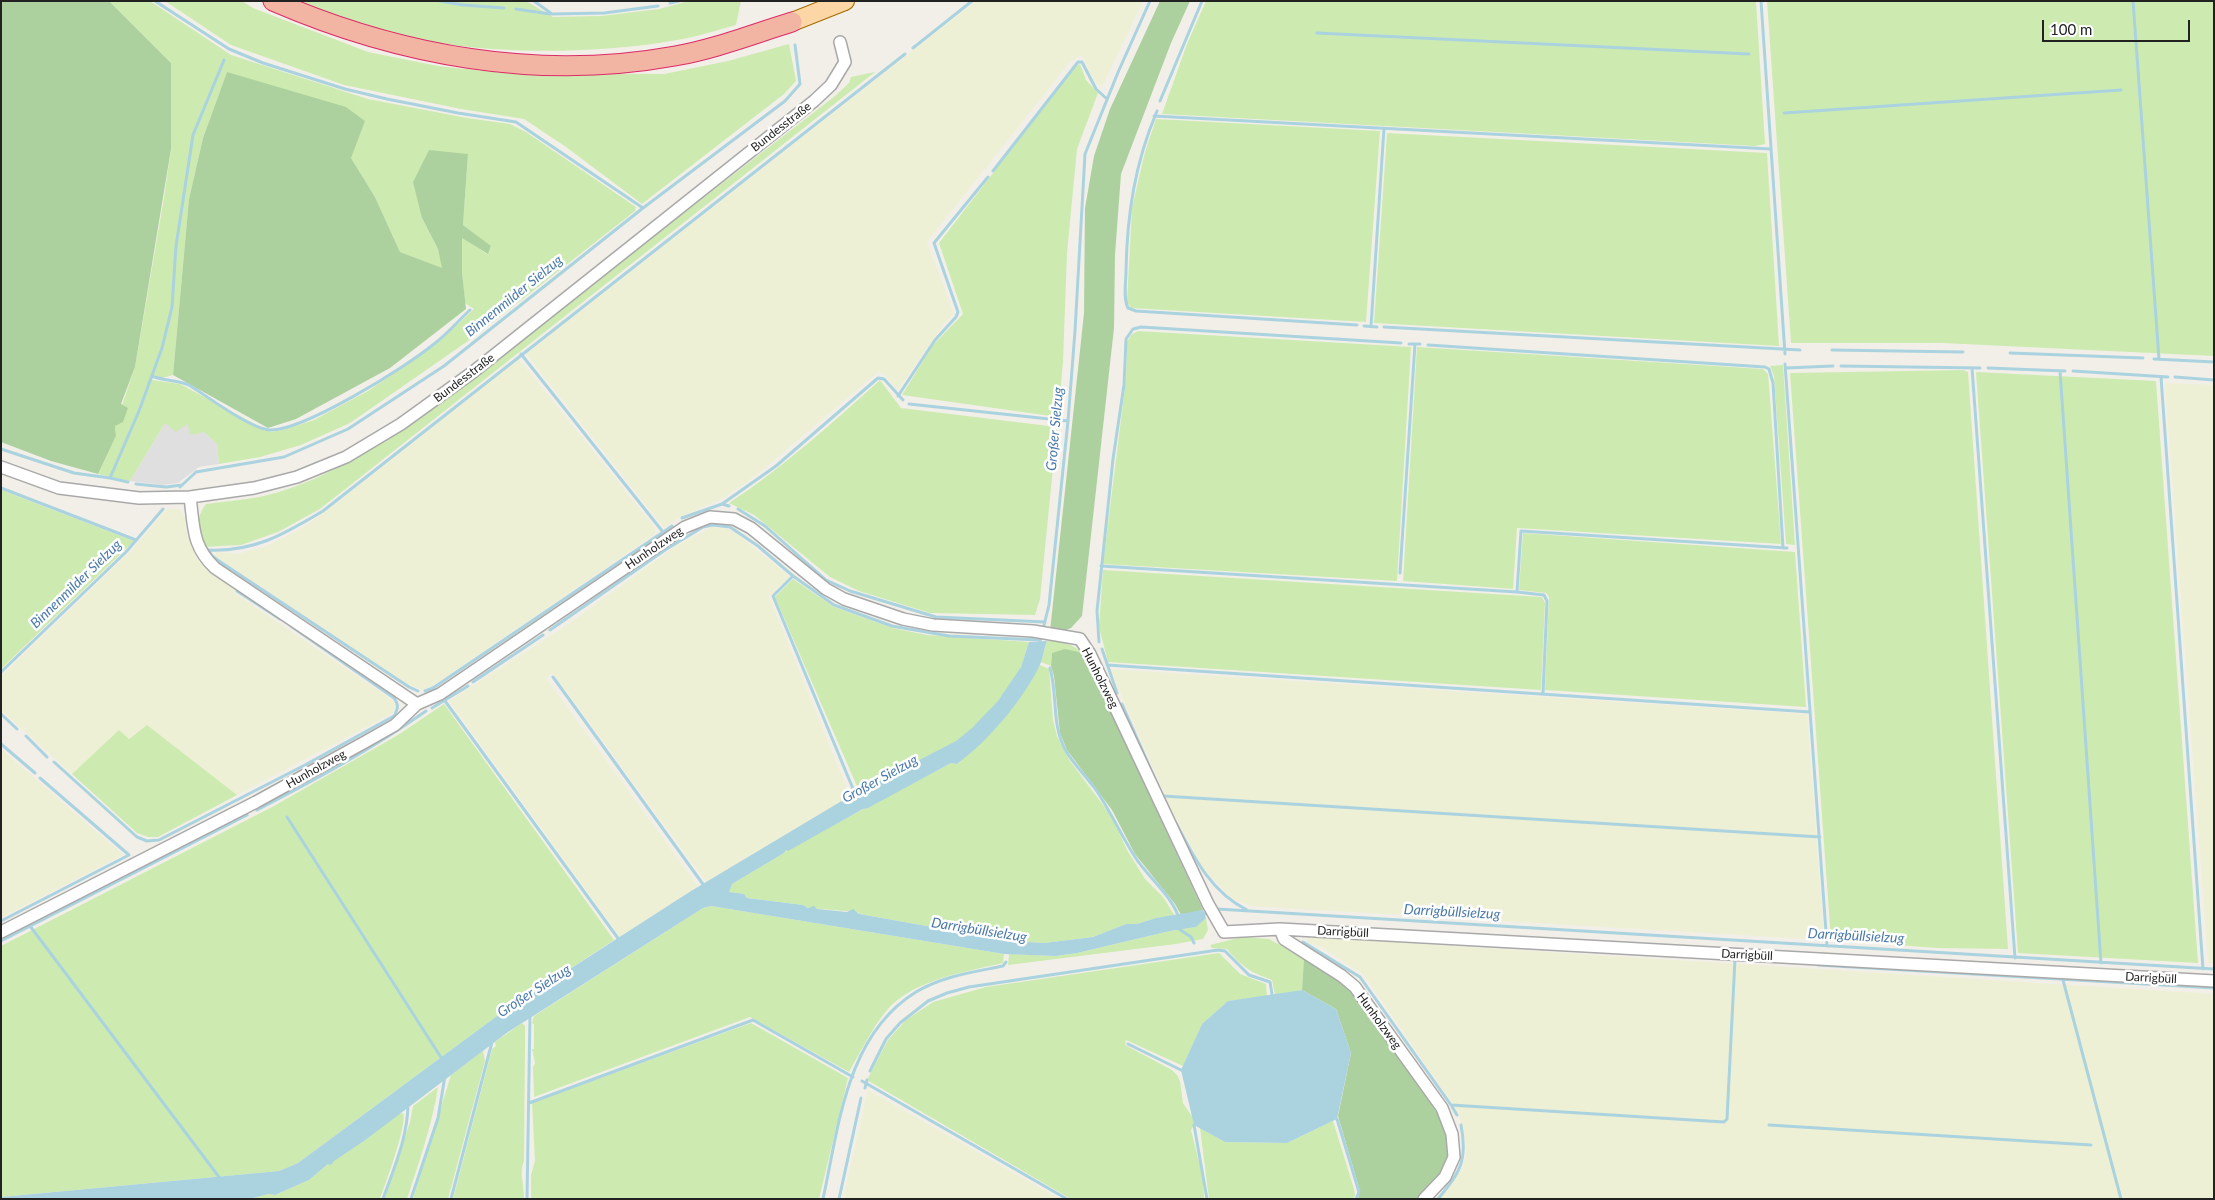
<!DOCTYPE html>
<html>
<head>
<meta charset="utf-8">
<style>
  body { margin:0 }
  #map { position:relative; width:2215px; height:1200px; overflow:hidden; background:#f2efe9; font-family:Lato,sans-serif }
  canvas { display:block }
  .frame { position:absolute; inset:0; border:2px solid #222; pointer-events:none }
  .scale { position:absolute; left:2042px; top:20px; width:148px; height:22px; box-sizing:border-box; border:2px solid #222; border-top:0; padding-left:6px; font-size:15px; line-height:18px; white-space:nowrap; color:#222; -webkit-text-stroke:4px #fff; paint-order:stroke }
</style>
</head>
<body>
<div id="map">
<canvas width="2215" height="1200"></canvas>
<div class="frame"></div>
<div class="scale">100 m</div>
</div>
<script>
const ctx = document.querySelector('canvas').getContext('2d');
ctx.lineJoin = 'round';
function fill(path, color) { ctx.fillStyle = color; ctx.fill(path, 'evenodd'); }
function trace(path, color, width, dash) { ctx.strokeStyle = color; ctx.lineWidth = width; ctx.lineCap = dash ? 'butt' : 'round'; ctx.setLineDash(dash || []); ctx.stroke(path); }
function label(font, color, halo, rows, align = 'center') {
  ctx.font = font + ' Lato,sans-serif'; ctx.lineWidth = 5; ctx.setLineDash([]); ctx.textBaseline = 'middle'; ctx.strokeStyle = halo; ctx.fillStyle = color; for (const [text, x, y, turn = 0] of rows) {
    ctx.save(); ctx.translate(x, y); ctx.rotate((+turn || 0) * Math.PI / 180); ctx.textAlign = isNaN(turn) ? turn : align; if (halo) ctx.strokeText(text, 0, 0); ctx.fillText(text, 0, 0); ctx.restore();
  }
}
fill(new Path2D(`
  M165,423l22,1 17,8 13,12 2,20 -20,3 -21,16 -15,2 -33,-4z`), '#e0dfdf');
fill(new Path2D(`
  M976,1h167l-40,84 -4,1 -9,-12 -5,-14 -5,-5 -11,8 -142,179 27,72 -10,10 -47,67 -11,-15 -7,-5 -121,103 -34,24 -46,20 -14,10 -138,-174z
  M519,359l136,169v6l-218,149 -14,7 -16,-6 -192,-128 1,-4 21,2 27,-7 37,-18 37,-27z
  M2165,383l49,2v578h-6z
  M167,509h12l6,8 1,14 11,28 11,11 28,18 -3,4 158,107 5,6 -3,8 -156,82 -90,-70 -18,14 -10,-8 -47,43 -71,-64v-34l130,-125z
  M711,527l14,1 11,5 54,44 -21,19 81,200 -144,86 -153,-209 -7,5 152,208 -78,51 -171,-236 115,-74 112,-81z
  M1110,669l697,45 17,226 -574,-34 -17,-7 -29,-29 -33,-61z
  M1,749l122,106 -122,63z
  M1309,937l905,57v205h-774l23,-32 3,-13v-13l-8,-29 -88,-128 -9,-11 -40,-26 -14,-5z
  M868,1090l192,109h-217z`), '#eef0d5');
fill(new Path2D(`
  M109,1h41l81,54 137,44 99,19 43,6 16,8 110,75 -1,4 -157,123 -128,89 -49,22 -41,12 -41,7 -2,-20 -13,-12 -13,3 -4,-11 -11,8 -11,-9 -35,58 -32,-7 18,-38 -1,-10 20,-59 29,-169 7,-49v-86zM227,72l124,86 24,39 25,55 43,17 -5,-20 -16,-31 46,-64 -5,71 28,22 -4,7 -25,-17v35l3,31 9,6 -40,37 -66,45 -54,29 -31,10 -13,2 -90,-48 -28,-4 2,-5 8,3 11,-3 16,-176 14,-61z
  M165,1h77l11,7 115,44 70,14 65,7 161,1 64,-13 61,-17 7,37 -12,13 -142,110 -76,-57 -42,-28 -63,-10 -117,-24 -113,-40z
  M296,1h230l27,16 48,-1 58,-7 30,-8h52l-5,24c-19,5 -39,12 -59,15 -72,13 -170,15 -243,2 -47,-8 -93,-24 -138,-41z
  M1206,1h550l9,143 -10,2 -593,-32 25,-70z
  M1767,1h447v355l-272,-13h-151z
  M1080,64l6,16 12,13 -21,56 -10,104 -4,109 -5,55 -156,-22 31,-50 30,-31 -24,-71 136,-176z
  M875,72l-555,437 -42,23 -37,13 -39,2c-5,-17 -7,-28 4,-43 20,-3 42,-4 62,-9 50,-13 92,-39 135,-65l432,-334 14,-13 2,-6z
  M1156,119l224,12 -14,191 -235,-14 -4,-6 5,-94 13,-56z
  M1387,133l380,20 12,193 -405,-23z
  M1138,331l273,16 -14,234 -294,-17 23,-185 1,-37 4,-7z
  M1417,347l346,22 5,5 1,11 12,159 -264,-16 -4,61 -110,-8z
  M1783,365l12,180 -9,-1 -12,-168 -4,-10z
  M1963,370l5,2 40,577 -71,-1 -106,-8 -41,-567z
  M1976,372l180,9 42,582 -180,-10z
  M880,380l21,28 156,19 -17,172 -5,16 -105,-2 -71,-22 -29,-14 -76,-62 -25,-12c55,-36 102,-79 151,-123z
  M1,490l133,51 -133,128z
  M1523,533l272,19 11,155 -261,-17 4,-93 -3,-4 -27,-3z
  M1103,570l439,27 3,6 -4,87 -433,-28 -9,-35z
  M793,579l41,28 59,21 34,7 102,7c-3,8 -5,17 -8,25 -12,25 -42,60 -66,75 -30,18 -64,33 -96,49l-84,-194z
  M1047,641c15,0 25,3 36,12h-31l-1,13 -10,-4z
  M1040,665l9,4 4,51 4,16 13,25 42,56 15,33 18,29 18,18 12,19 -19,2 -19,6h-11l-33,13 -49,6 -33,-2 -152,-27 -1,-2 -50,-4 -5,-3 -56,-7 -3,-4 -16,-2 4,-8 52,-31 2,-3 165,-87 7,1 70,-79z
  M444,704l170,236 -117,76 -199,147 -19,8 -278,26v-251l273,-140 124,-71z
  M147,725l90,70 -79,42h-10l-11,-4 -65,-59 47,-44 10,9z
  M711,906l293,48 -1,9c-37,9 -89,16 -116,47 -15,18 -26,41 -38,62l-99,-55 -216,80 -1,-30 2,-4 -3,-14h2v-25l-2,-1 2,-7 169,-108z
  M1206,918l2,12 -5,9 -27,5 -168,21 1,-11 47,2 21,-3 93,-22 25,-4z
  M1242,937l27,2 35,19 -2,32 -27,5 -3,-15c-22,-8 -30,-13 -45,-31l-15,-1 -2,-3z
  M1219,953l21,21 26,10 1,12 -39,5 -26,23 -19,42 -57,-26 -1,5 47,25 5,5 3,6 3,22 10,15 1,7 -3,5 12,48 1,21h-133l-204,-119 21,-40 18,-20 27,-18 53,-15z
  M522,1023l3,3v19l-1,116c-5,10 0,23 0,38h-71l39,-150 4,-3 -1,-4z
  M751,1023l97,55 -29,121h-288v-24l4,-14 -3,-58z
  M483,1051l2,10 -37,138h-35l38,-124z
  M438,1087c-6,39 -19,74 -31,112h-23l26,-77 3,-16z
  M403,1113c5,10 -18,72 -23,86h-130l18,-5 7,1 34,-15 19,-16 36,-23 34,-27z
  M1333,1121l21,68 1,7 -3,3h-143l-9,-71 25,14 62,1z`), '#cdebb0');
fill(new Path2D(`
  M1,1h108l62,62v86l-36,218 -14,37 7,4 -5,14 -8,4 1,10 -18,38 -47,-13 -50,-19z
  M1160,1h30l-19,42 -50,131 -6,81 -1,73 -32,288 -11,12 -12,5 -9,-2 34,-318 1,-105 9,-52 16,-47z
  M227,72l119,35 19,14 -14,37 24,39 25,55 42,16 -4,-19 -16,-31 -9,-36 16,-32 39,4 -5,71 28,21 -3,8 -26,-16v34l4,37 -76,59 -94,51 -28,9 -95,-53 16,-176 14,-61z
  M1065,649l18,4 120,257 -22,5 -6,-11 -40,-50 -23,-44 -45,-60 -7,-17 -6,-57 -3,-10 1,-13z
  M1304,958l37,23 14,15 57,76 30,49 5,16 1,16 -4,15 -6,11 -18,20h-62l2,-8 -22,-75 13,-63 -15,-44 -34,-19z`), '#add19e');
fill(new Path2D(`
  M1047,641c-3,8 -4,18 -8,26 -17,34 -51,74 -82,97l-6,-1 -83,45 -5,1 -75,42 -2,-1 -2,3 -52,31 -3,8 15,2 3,4 56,7 5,3 6,-2 3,3 30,3 6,-3 6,5 152,27 33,2 49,-6 33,-13h11l19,-6 47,-8 3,8 -10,9 -26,4 -93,22 -21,3 -52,-2 -293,-48 -8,2 -195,124 -144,109 -30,20 -3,4 -3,-1 -19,16 -34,15 -7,-1 -18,5h-249v-2l278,-26 19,-8 199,-147 121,-78 73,-47 159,-95 106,-55 16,-13 26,-27 23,-34 8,-25z
  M1302,990l34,19 15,44 -14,66 -50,24 -62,-1 -31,-17 -13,-55 21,-46 26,-23z`), '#aad3df');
trace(new Path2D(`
  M155,1l74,48 34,14 82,26 42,10 71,14 58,9 127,86
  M440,1l23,4 41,3
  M534,1l18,13 52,-1 54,-7
  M1761,1l24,353
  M2133,1l26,358
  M670,3l9,-2
  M516,9l34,5
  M1317,33l432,21
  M913,48l59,-47
  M1160,101l42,-100
  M1157,111c-22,52 -30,103 -31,160 0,11 -3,27 2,37l8,3 221,14
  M1784,113l337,-23
  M1154,116l617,33
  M993,171l85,-109h4l14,27 11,10
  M1364,326l13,1
  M1371,326l13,-198
  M1384,327l416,23
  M1409,344h11
  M1428,345l337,22 4,2 4,14 10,165
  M1832,350l131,2
  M2010,353l133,5
  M521,354l142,178
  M2154,359l60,3
  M1785,364l42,582
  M1841,366l139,2
  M1786,368l47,-2
  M1972,368l43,590
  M1988,368l77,3
  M2060,371l41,592
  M2073,371l95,6
  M152,376c12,5 25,4 37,9 18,11 60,43 80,45 33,2 137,-63 165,-86 13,-10 24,-23 36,-34
  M2161,377l42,592
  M2175,377l39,3
  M898,396l37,-56 21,-23 2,-5 -24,-69 54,-66
  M909,404l159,17
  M1,449l73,24 36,5
  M128,482l-18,-4 29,-67 23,-63 10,-41 4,-61 17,-111 31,-75
  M136,484l30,3 16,-2
  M180,487l16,-15 88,-15 64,-28 96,-63 199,-158 142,-107 15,-17 -5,-39
  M1,488l135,52
  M722,504l7,2
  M738,509l27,17 61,54 24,11 86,26 109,5
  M682,518l40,-14 54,-38 102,-88 6,1 19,21
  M208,550c47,2 76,-16 115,-39l582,-457
  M209,551l3,5 7,5 190,126 9,4
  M1101,566l416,26 27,3 3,6 -4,93
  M1400,573l15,-229
  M237,591l43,28
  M1517,592l4,-61 266,17
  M550,630l115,-80 38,-23 10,-2 17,2 28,19 35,30
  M1099,642l-2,-31 16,-152 11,-74 2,-46 7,-10 8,-2 260,16
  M1039,645l10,-40 19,-184 7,-90 10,-177 34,-84 31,-69
  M1102,649l15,44
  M1107,665l703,47
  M1050,668c8,28 1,57 16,83 8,14 21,26 30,39 15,22 25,45 39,67 12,19 39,41 44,62
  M1,672l125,-120 37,-43
  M553,677l152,210
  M473,682l70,-47
  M425,691l8,-3 239,-162
  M445,701l175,240
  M1122,704l36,82
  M432,708l36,-22
  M1,714l16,15
  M26,736l21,21
  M1,744l34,29
  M54,762l83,75 10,4 12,-1 146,-75 89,-49c4,-7 5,-11 0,-18l-103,-72
  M856,796l-83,-200 20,-20 41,29 58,21 57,10 91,4
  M1163,796l657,41
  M257,810c58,-30 115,-61 169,-99
  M287,817l155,242
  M1177,825c18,34 34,67 70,85
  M1202,915l15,-6 997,60
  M1,921l128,-66 -89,-77
  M30,926l192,255
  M1176,927l15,10 3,6
  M1,941l246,-126
  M1303,942l57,35 91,128 6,10
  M1818,965l396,23
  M2063,980l58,219
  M1128,1044l53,26
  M870,1071l16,-32 14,-16 28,-22 19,-8 22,-6 249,-37 7,1 24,24 21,7 2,12
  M862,1081l205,118
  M865,1088l2,-8
  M529,1103l224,-83 100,57
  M1451,1105l273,17 3,-3 8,-160
  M1337,1119l22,73 -3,7
  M1194,1125l13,74
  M1769,1125l322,20
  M383,1199c11,-31 25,-62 25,-96
  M411,1199l27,-81 7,-42
  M451,1199l41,-157
  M527,1199l3,-185
  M823,1199c16,-73 23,-164 93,-207 26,-16 58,-20 87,-26l3,-4
  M839,1199l22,-101
  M1438,1199c22,-27 30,-38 23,-74`), '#aad3df', 3);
const minor = new Path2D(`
  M1,467l58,21 80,10 51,-1 64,-9 43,-11 49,-20 55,-33 72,-52 341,-271 17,-16 14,-23 -5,-20
  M190,497c4,31 2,49 25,71l202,136
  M1280,929l934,52
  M1,932l255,-130 109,-60 30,-17 22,-21 23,-10 245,-167 25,-10 24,2 17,9 75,61 18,10 59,20 30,6 100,6 47,8 10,15 118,250 16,28 56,-3 4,10 58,37 13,11 87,121 10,26 2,23 -9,20 -21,22`);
const primary = new Path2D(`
  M792,22l53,-21`);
const trunk = new Path2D(`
  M273,1c127,55 265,80 402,55 40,-7 78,-22 117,-34`);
trace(minor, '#a9a9a9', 14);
trace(primary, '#a06b00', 20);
trace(trunk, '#dc2a67', 21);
trace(minor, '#fff', 11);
trace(primary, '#fcd6a4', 18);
trace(trunk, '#f2b4a3', 19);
label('12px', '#222', '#fff', [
  ["Bundesstraße",781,127,-38],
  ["Bundesstraße",464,378,-37],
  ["Hunholzweg",654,548,-34],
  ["Hunholzweg",1100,678,63],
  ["Hunholzweg",316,769,-29],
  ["Darrigbüll",1343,932,3],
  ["Darrigbüll",1747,955,3],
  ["Darrigbüll",2151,978,3],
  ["Hunholzweg",1379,1021,54]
]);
label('italic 14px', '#4a7aab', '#fff', [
  ["Binnenmilder Sielzug",514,296,-39],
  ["Großer Sielzug",1055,429,-85],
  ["Binnenmilder Sielzug",76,584,-44],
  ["Großer Sielzug",880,779,-29],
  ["Darrigbüllsielzug",1452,912,3],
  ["Darrigbüllsielzug",979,930,9],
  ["Darrigbüllsielzug",1856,936,3],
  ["Großer Sielzug",534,991,-33]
]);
</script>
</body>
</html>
